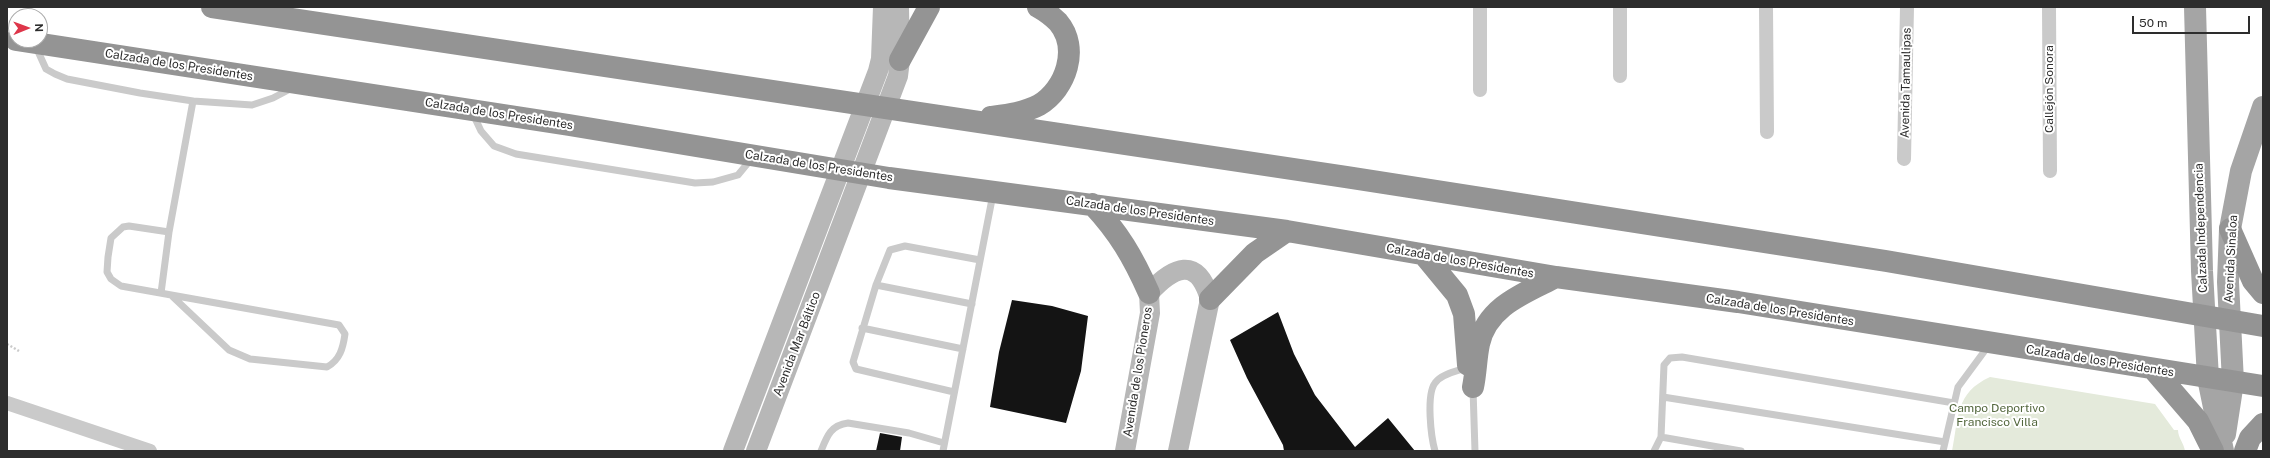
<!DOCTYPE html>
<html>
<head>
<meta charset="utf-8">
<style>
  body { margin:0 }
  #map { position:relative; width:2270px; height:458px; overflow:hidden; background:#fff; font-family:"Public Sans",sans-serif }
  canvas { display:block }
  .frame { position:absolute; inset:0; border:8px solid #2d2d2d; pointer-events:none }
  .north { position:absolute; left:8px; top:8px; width:40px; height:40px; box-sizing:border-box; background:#fff; border:1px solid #ababab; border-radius:50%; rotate:89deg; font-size:11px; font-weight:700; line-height:16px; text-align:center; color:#2d2d2d }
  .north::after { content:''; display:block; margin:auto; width:14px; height:18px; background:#de364a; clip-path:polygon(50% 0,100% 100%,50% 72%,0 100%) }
  .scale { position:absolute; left:2132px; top:16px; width:118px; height:18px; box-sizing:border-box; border:2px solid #2d2d2d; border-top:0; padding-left:5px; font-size:12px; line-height:14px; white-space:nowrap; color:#2d2d2d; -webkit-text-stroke:3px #fff; paint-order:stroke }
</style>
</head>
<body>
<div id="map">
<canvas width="2270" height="458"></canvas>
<div class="frame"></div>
<div class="north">N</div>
<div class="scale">50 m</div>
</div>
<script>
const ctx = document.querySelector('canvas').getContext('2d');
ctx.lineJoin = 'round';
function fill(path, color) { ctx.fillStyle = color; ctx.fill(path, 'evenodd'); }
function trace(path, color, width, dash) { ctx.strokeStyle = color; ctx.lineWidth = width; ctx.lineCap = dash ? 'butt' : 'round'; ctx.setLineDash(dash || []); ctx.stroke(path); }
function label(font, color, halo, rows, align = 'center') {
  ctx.font = font + ' "Public Sans",sans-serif'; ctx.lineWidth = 4; ctx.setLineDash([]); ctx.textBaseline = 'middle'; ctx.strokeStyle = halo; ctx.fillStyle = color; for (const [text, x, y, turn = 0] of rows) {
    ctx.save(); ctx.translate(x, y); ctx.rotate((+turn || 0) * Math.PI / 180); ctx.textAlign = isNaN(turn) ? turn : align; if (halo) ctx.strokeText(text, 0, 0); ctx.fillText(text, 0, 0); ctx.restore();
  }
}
fill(new Path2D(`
  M1990,377l165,27 19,26h4c0,8 6,13 7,21h-233c7,-34 3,-58 38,-74z`), '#e4eadb');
fill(new Path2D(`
  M1012,300l40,6 36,10 -7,55 -15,52 -76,-16 9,-55z
  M1278,312l16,42 21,41 40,52 33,-29 27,33h-131l-1,-6 -36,-67 -17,-38z
  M880,433l22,4 -2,14h-24z`), '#141414');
trace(new Path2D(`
  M7,344l12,7`), '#cacaca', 2.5, [2, 2]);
trace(new Path2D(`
  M36,47l10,22 9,5 12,5 73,14 53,8 59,4 21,-7 19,-10
  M473,114l8,17 13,15 22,8 179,29 18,-1 25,-7 14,-17
  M169,232l-40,-6 -6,1 -12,11 -3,19 -1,15 4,7 10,7 218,39 6,9c-2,14 -5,26 -18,33l-77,-8 -21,-9 -57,-54
  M876,285l96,19
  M161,293l8,-61 24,-131
  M862,328l101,21
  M1473,389l2,62
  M954,392l-98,-23 -3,-7 23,-77 14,-35 15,-4 75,14
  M1663,397l282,45
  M1661,437l80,14
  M821,451c6,-15 10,-26 27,-28l61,10 35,10
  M943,451l50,-257
  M1435,451c-4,-14 -9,-56 0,-68 6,-9 22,-12 31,-15
  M1654,451l7,-14 3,-72 6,-7 12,-1 272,46
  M1943,451l15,-64 31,-42`), '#cacaca', 7);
trace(new Path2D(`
  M1480,7v83
  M1620,7v69
  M1766,7l1,125
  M2049,7l1,164
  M1904,159l3,-152
  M7,403l143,48`), '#cacaca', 14);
trace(new Path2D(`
  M733,451l145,-380 3,-12 2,-52
  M756,451l142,-375 2,-16 -1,-53
  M1125,451l25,-138 -1,-20c24,-26 48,-38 61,6l-32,152`), '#b7b7b7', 20);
trace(new Path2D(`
  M2195,7l7,264 6,107 15,73
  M2225,434l8,-52 -5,-100 2,-53 11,-58 22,-64`), '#a5a5a5', 22);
trace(new Path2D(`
  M212,7l1134,170 540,84 377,65
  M16,40l553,85 320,53 398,53 269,46 182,25 525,84
  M900,60l29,-53
  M991,117c15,-2 33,-4 48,-12 27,-16 41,-57 19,-83 -6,-6 -13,-11 -20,-15
  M1092,204c27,29 41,53 57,89
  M2230,229l23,52 10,12
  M1424,255l33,40 7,19 4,51
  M1210,299l45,-46 32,-22
  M2154,370l44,51 15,30
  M1473,387c3,-14 3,-29 6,-43 8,-38 46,-51 77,-67
  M2245,451l5,-13 13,-14`), '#949494', 22);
label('12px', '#2d2d2d', '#fff', [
  ["Calzada de los Presidentes",179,65,9],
  ["Avenida Tamaulipas",1906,83,-89],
  ["Callejón Sonora",2049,89,-90],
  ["Calzada de los Presidentes",499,114,9],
  ["Calzada de los Presidentes",819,166,9],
  ["Calzada de los Presidentes",1140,211,8],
  ["Calzada Independencia",2201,228,-92],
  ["Avenida Sinaloa",2231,259,-87],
  ["Calzada de los Presidentes",1460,261,10],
  ["Calzada de los Presidentes",1780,310,9],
  ["Avenida Mar Báltico",797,344,-69],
  ["Calzada de los Presidentes",2100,361,9],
  ["Avenida de los Pioneros",1138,372,-81]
]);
label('12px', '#53673d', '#fff', [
  ["Campo Deportivo",1997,408],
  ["Francisco Villa",1997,422]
]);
</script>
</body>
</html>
